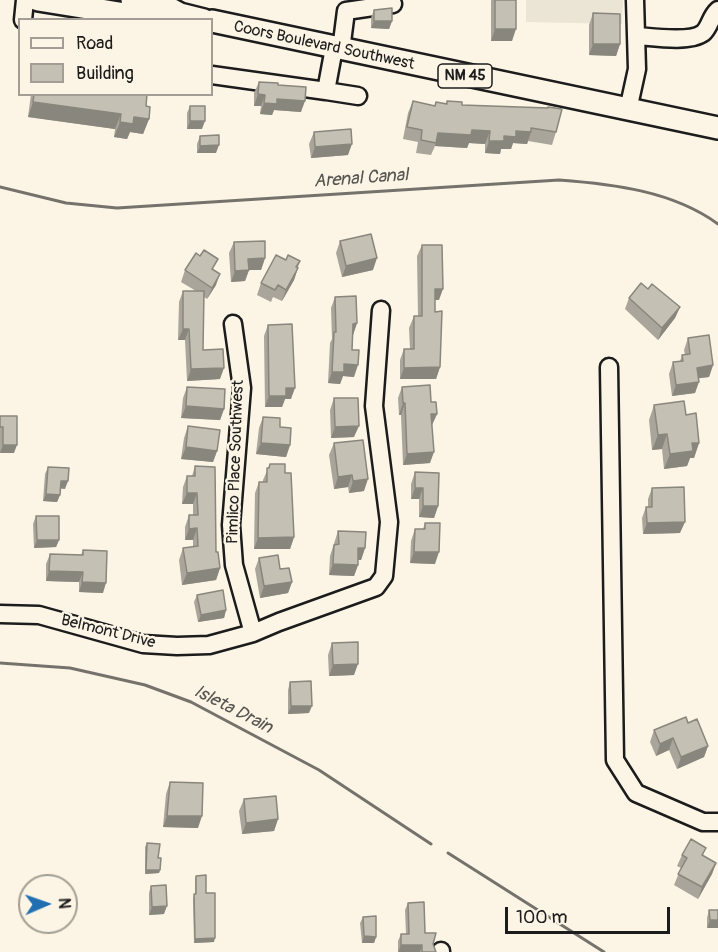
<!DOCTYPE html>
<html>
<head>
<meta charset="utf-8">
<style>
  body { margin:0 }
  #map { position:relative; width:718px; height:952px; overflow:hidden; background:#fcf5e5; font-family:Pangolin,sans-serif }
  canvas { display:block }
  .legend { position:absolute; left:18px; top:18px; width:195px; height:78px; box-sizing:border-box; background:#fcf5e5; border:2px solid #a29e95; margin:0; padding:8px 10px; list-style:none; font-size:18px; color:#1c1c1c }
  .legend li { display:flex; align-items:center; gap:12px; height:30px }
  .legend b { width:30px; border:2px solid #a29e95 }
  .north { position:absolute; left:18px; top:874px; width:60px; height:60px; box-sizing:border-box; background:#fcf5e5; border:2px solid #a29e95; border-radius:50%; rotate:88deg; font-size:16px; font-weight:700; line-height:24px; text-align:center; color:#1c1c1c }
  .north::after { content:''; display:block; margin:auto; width:21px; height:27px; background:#1f6fb2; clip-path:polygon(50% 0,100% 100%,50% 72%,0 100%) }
  .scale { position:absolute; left:505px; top:907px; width:165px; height:27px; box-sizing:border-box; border:3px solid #1c1c1c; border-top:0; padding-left:8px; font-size:18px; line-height:21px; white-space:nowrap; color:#1c1c1c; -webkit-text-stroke:4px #fcf5e5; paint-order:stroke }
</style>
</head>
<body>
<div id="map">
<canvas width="718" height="952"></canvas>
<ul class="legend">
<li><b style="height:8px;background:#fcf5e5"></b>Road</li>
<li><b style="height:16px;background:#c4c0b3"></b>Building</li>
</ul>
<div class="north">N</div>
<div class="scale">100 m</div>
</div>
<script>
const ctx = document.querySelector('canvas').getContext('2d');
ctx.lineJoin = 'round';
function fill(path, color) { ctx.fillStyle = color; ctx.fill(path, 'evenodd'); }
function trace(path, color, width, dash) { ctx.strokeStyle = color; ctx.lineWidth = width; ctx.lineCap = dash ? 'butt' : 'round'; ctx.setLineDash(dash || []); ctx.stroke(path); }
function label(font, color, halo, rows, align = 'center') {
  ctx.font = font + ' Pangolin,sans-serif'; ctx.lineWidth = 5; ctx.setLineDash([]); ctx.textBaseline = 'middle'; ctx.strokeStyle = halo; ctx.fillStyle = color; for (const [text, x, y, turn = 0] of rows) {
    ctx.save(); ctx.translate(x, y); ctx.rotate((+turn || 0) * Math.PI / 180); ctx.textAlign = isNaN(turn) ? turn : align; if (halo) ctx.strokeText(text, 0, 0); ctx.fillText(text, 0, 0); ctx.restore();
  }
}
fill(new Path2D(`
  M526,0h97l-1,24 -96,-2z`), '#ebe5d6');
trace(new Path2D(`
  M0,187l66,16 51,5 442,-28c54,4 114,11 159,44
  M0,663l70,5 75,17 46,17 128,68 112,74
  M448,853l156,99`), '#75726c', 3);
const minor = new Path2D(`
  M23,20l2,-20
  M637,36c15,1 53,7 66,-3 7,-6 7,-16 15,-23
  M341,50l5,-39 47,-7
  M212,75l114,16 8,-43
  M326,91l32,5
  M628,110l9,-41 -2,-69
  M233,324l9,64 -11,137 3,40 19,68
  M609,367l6,393 21,33 67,29h15
  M0,614l39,1 104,29 34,2 32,-1 44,-12 26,-11 97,-35 8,-11 5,-54 -15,-116 7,-96
  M441,952v-1`);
const major = new Path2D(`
  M38,0l124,20
  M132,0l35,7 13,7 24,6
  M212,21l506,107`);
trace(minor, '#1c1c1c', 21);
trace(major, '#1c1c1c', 26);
trace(minor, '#fcf5e5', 16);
trace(major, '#fcf5e5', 21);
fill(new Path2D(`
  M491,0h25l-4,41h-21z
  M374,10l18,11 -3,8 -18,-1v-10z
  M593,13l27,31 -4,12 -27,-1v-30z
  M259,82l19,3 23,27 -27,-2 -2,5 -12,-1 1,-8h-7v-13z
  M31,94h116l-1,12 3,13 -6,15 -13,-2 -3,7 -13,-2 1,-8 -87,-12z
  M413,101l22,5 1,-4 10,2 1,-3 109,31 -4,13 -24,-4 -1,3 -14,-1 -2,6h-10l-1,5 -15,-1v-9l-16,-1 -2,5 -32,-2 -4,9 -15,-2 2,-11 -15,-3 5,-26z
  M190,106l12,23h-15v-16z
  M314,132l34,23 -37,3 -2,-14z
  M200,136l16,17h-19v-9z
  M340,241l33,29 -31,7 -6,-24z
  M234,242l31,16 -4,12h-12l-4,11 -14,1 -2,-29z
  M422,245l17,55h-4v12l5,55 -4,12h-36v-19l4,-11h6l-1,-21 5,-12h4l-1,-60z
  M286,260l14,1 -6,19 -12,21 -9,-4 -2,5 -14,-7 4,-12z
  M185,270h29l2,15 -9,14 -3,-2 -1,53 17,29 -33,2 -2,-41h-7l1,-38 4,-11h13l-15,-9z
  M648,289l32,18 -5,11 -17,22 -33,-31 4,-11z
  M335,297l22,26 -4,12 -1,15 2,27 -11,-1 -3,8 -12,-1 2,-40 2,-4 -1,-31z
  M268,325l23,74h-6l-3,8h-17l-1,-71z
  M688,338l25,27 -4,12 -10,1 -4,15 -23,3 -3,-22 4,-12 7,-1 2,-6h3l-1,-5z
  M187,387l37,22 -4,11 -39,-2 2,-20z
  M402,387l29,15 6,12 -5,11 -2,38 -27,2 -2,-50h-2l-1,-17z
  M334,398l20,39 -23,1 -1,-28z
  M654,405l32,10 13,28 -5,15h-4l-3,8 -23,3 -2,-20 -10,1 -3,-30z
  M0,416l14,37h-14z
  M263,417l17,10 10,18 -4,12 -30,-3 3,-26z
  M188,426l29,25 -4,11 -32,-3 3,-21z
  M334,443l30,48 -15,2 -1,-6 -14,2 -5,-34z
  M270,464l15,9 9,64 -4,12h-36l1,-56 4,-11h4v-2z
  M195,466l25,102 -4,12 -34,5 -3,-25 4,-12 10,-1v-7h-8v-13l4,-12h4v-11h-11l1,-17 4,-11h5z
  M48,467l17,22 -5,-1v7l-3,7 -14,-1 2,-27z
  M415,472l23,34 -4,12 -15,-1v-18h-8v-15z
  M652,488l28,45 -37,1 -1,-16 4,-11h2v-8z
  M36,516l23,24 -3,7 -22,1 -1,-24z
  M425,523l10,41 -25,-1 1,-22 4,-12h8z
  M338,531l27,17 -4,12h-3v5l-4,11 -25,-1 1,-19z
  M83,550l20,43 -24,-1v-10l-33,-1v-17l4,-10 31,1z
  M259,558l21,11 12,13 -4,11 -28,5 -5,-29z
  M197,595l29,15 -2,8 -26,4 -4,-20z
  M332,643l22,32 -25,1 -1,-21z
  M290,682l19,31 -21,1v-24z
  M688,723l20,23 -4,11 -27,12 -8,-19 -13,6 -6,-14 4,-12z
  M170,782l28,46 -35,-1 3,-33z
  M244,799l34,20 -4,12 -32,3 -3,-23z
  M147,843l11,15 2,12 -1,3 -14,1v-27z
  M706,848l-3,7 13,8 -4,11 -14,25 -24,-14 7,-17 -4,-2 5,-11z
  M196,876l18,66 -20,1 -1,-45 2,-4v-15z
  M151,886l13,28 -15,1v-22z
  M408,903l17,30 8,11 3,8h-38v-11l3,-7h5l-1,-24z
  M709,910h9l-11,18v-10z
  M363,917l13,20 -2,6h-12l-2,-20z`), '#a9a59a');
fill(new Path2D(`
  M374,21h18l-3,8 -18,-1z
  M495,29h21l-4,12h-21z
  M593,44h27l-4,12 -27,-1z
  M258,94l7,1 -4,11h-7z
  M277,99l28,2 -4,11 -27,-2 -2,5 -12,-1 4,-11z
  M33,102l88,12 -6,15 -87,-12z
  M134,117l15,2 -6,15 -13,-2 -3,7 -13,-2 6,-15z
  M190,121h15l-3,8h-15z
  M472,130l18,1 -5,13 -16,-1 -2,5 -32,-2 3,-13z
  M516,131l15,1 -4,12 -14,-1 -2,6h-10l-1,5 -15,-1 4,-12 15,-5z
  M352,144l-4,11 -37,3 4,-11z
  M219,145l-3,8h-19l3,-7z
  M265,258l-4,12h-12l-4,11 -14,1 4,-11 13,-12z
  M377,258l-4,12 -31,7 4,-11z
  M298,268l-4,12 -12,21 4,-11z
  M220,274l-4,11 -9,14 5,-11z
  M435,289h8l-4,11h-8z
  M680,307l-5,11 -17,22 4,-12z
  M357,323l-4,12v-11z
  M183,329h6l-4,11h-7z
  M344,364l14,1 -4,12 -11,-1 -3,8 -12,-1 4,-11z
  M713,365l-4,12 -16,2 4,-11z
  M440,367l-4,12h-36l4,-11z
  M224,368l-4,11 -33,2 4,-12z
  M699,382l-4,11 -23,3 4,-11z
  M286,388h9l-4,11h-6l-3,8h-17l4,-11z
  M403,403h2l-4,12h-2z
  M186,406l38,3 -4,11 -39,-2z
  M431,414h6l-5,11z
  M359,426l-5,11 -23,1 4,-11z
  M667,434l-5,15 -10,1 6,-15z
  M261,443l29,2 -4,12 -30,-3z
  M692,443h7l-5,15h-4l-3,8 -23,3 6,-15z
  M3,445h14l-3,8h-14z
  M186,447l31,4 -4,11 -32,-3z
  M434,452l-4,11 -27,2 4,-11z
  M352,475l-4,12 -14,2 4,-12z
  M368,479l-4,12 -15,2 4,-12z
  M61,481h7l-3,8 -7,-1z
  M415,488h8l-4,11h-8z
  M187,493h10l-4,11h-11z
  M46,494l14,1 -3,7 -14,-1z
  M423,506h15l-4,12 -15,-1z
  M685,522l-5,11 -37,1 4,-11z
  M197,528l-4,12h-8l4,-11z
  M294,537l-4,12h-36l4,-11z
  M37,540h22l-3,7 -22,1z
  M358,548h7l-4,12h-7z
  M414,552h25l-4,12 -25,-1z
  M333,564l25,1 -4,11 -25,-1z
  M220,568l-4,12 -34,5 5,-12z
  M49,571l34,1 -4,10 -33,-1z
  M82,582l24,1 -3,10 -24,-1z
  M292,582l-4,11 -28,5 4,-12z
  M226,610l-2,8 -26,4 3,-7z
  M358,664l-4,11 -25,1 4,-11z
  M291,706h21l-3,7 -21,1z
  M673,738l-4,12 -13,6 4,-12z
  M708,746l-4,11 -27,12 4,-12z
  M167,816h35l-4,12 -35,-1z
  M278,819l-4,12 -32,3 4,-11z
  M716,863l-4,11 -14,25 4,-12z
  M146,870h14l-1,3 -14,1z
  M167,906l-3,8 -15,1 3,-8z
  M710,920h8v8h-11z
  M364,936l12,1 -2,6h-12z
  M215,938l-1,4 -20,1 1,-4z
  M401,945h21l-2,7h-22z`), '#89867d');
const building = new Path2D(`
  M495,0h21v29h-21z
  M392,8v13h-18v-11z
  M593,13l27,1v30h-27z
  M259,82l19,1v2l28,2 -1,14 -28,-2v5l-13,-1 1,-8 -7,-1z
  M34,94h113l-1,12 4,1 -1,12 -15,-2 -1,7 -13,-2 1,-8 -88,-12z
  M413,101l22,5 1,-4 11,2v-3l15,1v3l86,3v-1l14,2 -6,23 -25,-4v4l-15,-1v6l-12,-1v5h-15l1,-10 -18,-1 -1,5 -33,-2 -2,10 -15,-3 1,-10 -15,-3z
  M190,106h15v15h-15z
  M351,129l1,15 -37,3 -1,-15z
  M219,135v10l-19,1v-10z
  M371,234l6,24 -31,8 -6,-25z
  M265,241v17l-17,1 1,11 -14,1 -1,-29z
  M422,245h20l1,44h-8v23l7,-1 -2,56 -36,1v-19h10v-33h8z
  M204,250l14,9 -6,10 8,5 -8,14 -27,-18 11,-17 4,3z
  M276,255l10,5 2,-5 12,6 -4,6 2,1 -12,22 -8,-5 -3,5 -14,-7z
  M641,283l7,6 4,-5 28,23 -18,21 -33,-30z
  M183,291h21l-1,59 20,-1 1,19 -33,1 -2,-40h-6z
  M356,296l1,27 -4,1 -1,26h7l-1,15 -14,-1v8h-12l2,-40h2l-1,-35z
  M292,324l3,64h-9v8h-17l-1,-71z
  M709,335l4,30 -16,3 2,14 -23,3 -3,-23 10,-1 -1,-6 8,-1 -2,-16z
  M430,385l1,17h5l1,12h-6l3,38 -27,2 -2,-51h-2l-1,-16z
  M187,387l38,2 -1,20 -38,-3z
  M334,398h24l1,28 -24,1z
  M684,401l2,14 10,-2 3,30h-7l1,8 -23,3 -3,-20 -9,1 -4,-30z
  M0,416h17v29h-14v-18h-3z
  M263,417l17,1v9l11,1 -1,17 -29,-2z
  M188,426l32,4 -3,21 -31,-4z
  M363,440l5,39 -15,2 -1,-6 -14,2 -4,-34z
  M270,464h15v9h6l3,64 -36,1 1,-56h8v-14h2z
  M195,466l20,1 1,85h2l2,16 -33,5 -4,-25 15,-2 -1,-18 -8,1v-14h9l-1,-22h-10v-17h8z
  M48,467l21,1 -1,13h-7l-1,14 -14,-1z
  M415,472l24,1 -1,33h-15v-18h-8z
  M684,487l1,35 -38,1 -1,-16h6v-19z
  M36,516h23v24h-22z
  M425,523h15l-1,29h-25l1,-23h10z
  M338,531l28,1 -1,16h-7v17l-25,-1 1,-19 5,-1z
  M83,550l24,1 -1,32 -24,-1 1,-10 -34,-1 1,-17 33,1z
  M278,555l2,14 9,-1 3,14 -28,4 -5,-28z
  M223,590l3,20 -25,5 -4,-20z
  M358,642v22l-25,1 -1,-22z
  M311,681l1,25h-21l-1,-24z
  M686,717l2,6 9,-4 11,27 -27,11 -8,-19 -13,6 -6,-14z
  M170,782l33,1 -1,33h-35z
  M276,796l2,23 -32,4 -2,-24z
  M691,839l15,9 -4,7 14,8 -14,24 -24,-13 9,-16 -5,-3z
  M147,843l13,1 -2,14h3l-1,12h-14z
  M206,875v18h9v45l-20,1 -1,-45h2v-18z
  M166,885l1,21 -15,1 -1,-21z
  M424,902l1,31h11l-3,11 3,8h-14v-7h-21v-11h8l-1,-31z
  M709,910h9v10h-8z
  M376,916v21l-12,-1 -1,-19z`);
fill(building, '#c4c0b3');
trace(building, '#89867d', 1.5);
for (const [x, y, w] of [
  [465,76,54]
]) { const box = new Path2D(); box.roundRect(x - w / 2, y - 12, w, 24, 4.5); ctx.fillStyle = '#fcf5e5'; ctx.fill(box); trace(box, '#1c1c1c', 1.5); }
label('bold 15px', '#1c1c1c', null, [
  ["NM 45",465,76]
]);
label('16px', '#1c1c1c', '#fcf5e5', [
  ["Coors Boulevard Southwest",324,46,12],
  ["Pimlico Place Southwest",236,462,-88],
  ["Belmont Drive",108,632,14]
]);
label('italic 18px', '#575551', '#fcf5e5', [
  ["Arenal Canal",361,179,-4],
  ["Isleta Drain",233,710,27]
]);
</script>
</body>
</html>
